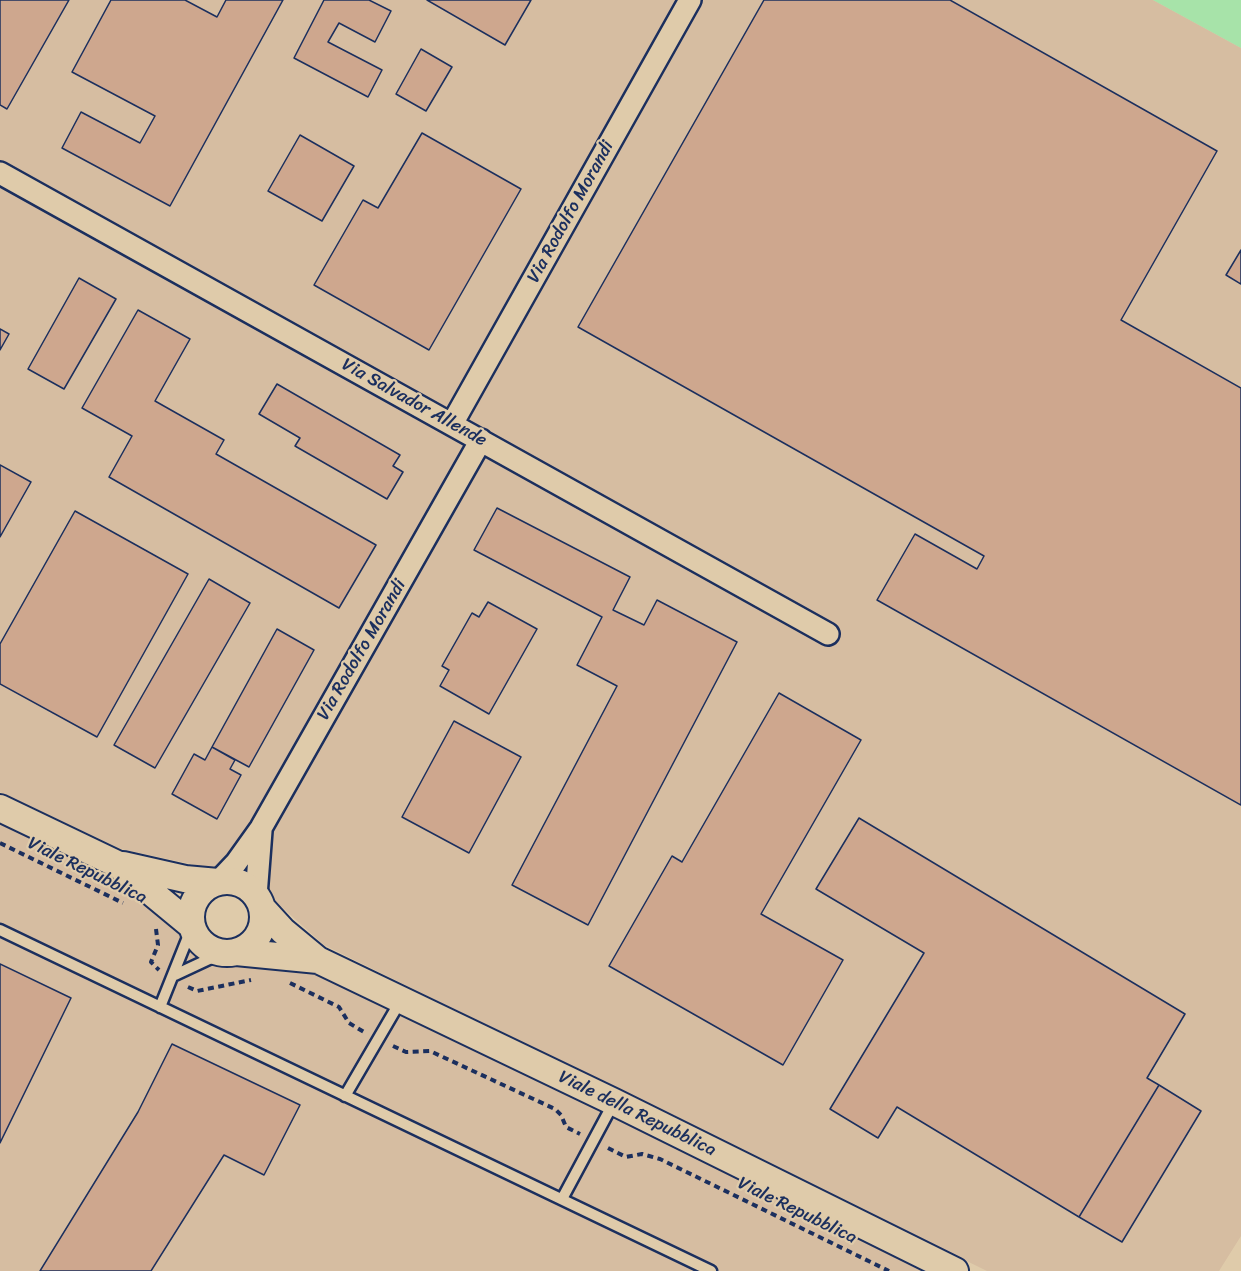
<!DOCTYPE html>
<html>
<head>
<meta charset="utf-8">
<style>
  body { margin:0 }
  canvas { display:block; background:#dfcbaa }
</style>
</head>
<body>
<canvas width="1241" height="1271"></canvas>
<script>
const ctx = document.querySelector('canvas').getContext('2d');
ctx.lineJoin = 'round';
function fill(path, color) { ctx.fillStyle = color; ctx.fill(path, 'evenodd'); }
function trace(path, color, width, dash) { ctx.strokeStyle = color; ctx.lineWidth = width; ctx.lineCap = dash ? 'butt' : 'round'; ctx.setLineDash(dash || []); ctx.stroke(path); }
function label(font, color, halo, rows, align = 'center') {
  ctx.font = font + ' Sriracha,sans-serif'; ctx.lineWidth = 4.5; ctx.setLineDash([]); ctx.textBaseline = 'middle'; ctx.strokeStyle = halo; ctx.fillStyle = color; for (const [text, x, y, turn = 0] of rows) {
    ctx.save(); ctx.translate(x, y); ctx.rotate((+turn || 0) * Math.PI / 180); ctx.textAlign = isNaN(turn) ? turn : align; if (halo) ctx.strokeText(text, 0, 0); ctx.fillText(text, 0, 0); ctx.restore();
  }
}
fill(new Path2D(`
  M0,0h1153l88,48v1188l-22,35h-232l-663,-326 -77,-69 -126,-27 -121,-57z
  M0,822l112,53 69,55 19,22 24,12 24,-1 62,8 622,300h-932z`), '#d6bda1');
fill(new Path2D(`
  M1153,0h88v48z`), '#a7e3a9');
const building = new Path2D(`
  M0,0h69l-62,109 -7,-4z
  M111,0h74l32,17 9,-17h57l-113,206 -108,-58 19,-36 59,31 15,-27 -83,-44z
  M324,0h45l22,11 -16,31 -36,-19 -11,19 54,28 -14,27 -74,-39z
  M427,0h104l-26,45z
  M764,0h186l267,151 -96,169 120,68v417l-364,-205 38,-66 62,35 7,-13 -406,-229z
  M421,49l31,18 -26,44 -30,-17z
  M422,133l99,56 -92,161 -115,-65 49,-85 15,8z
  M300,135l54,31 -32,55 -54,-30z
  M1241,250v34l-15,-9z
  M79,278l37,21 -52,90 -36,-20z
  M138,310l52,29 -35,62 69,39 -8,14 160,91 -37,63 -230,-131 23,-41 -50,-28z
  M0,329l9,5 -9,16z
  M277,384l123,71 -7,11 10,6 -16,27 -92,-53 5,-8 -41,-24z
  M0,465l31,17 -31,55z
  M497,508l133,69 -17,33 31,15 13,-25 80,42 -149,283 -76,-40 105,-199 -40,-21 25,-48 -128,-67z
  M75,511l113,63 -91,163 -97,-53v-40z
  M209,579l41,24 -95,165 -41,-23z
  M488,602l49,27 -48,85 -49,-28 9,-16 -7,-4 30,-53 7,4z
  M277,629l37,21 -65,117 -37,-20z
  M779,693l82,47 -100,174 82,46 -60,105 -174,-99 63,-110 10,6z
  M454,721l67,36 -52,96 -67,-36z
  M212,747l23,13 -5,9 11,6 -24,44 -45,-25 22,-40 11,6z
  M859,818l326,196 -38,64 12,7 -80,132 -182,-110 -19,31 -48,-29 94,-156 -108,-64z
  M0,964l71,34 -71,145z
  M172,1044l128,61 -36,70 -40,-20 -73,116h-111l98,-159z
  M1159,1085l42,26 -79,131 -43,-25z`);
fill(building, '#cea78e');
trace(building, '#1b2f5e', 1.5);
const service = new Path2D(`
  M0,930l711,341
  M175,975l47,-22
  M160,1007l32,-80
  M345,1096l56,-96
  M562,1199l52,-97`);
const minor = new Path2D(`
  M0,173l828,461
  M452,424l238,-424
  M218,882l18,-19 25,-35 220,-388
  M256,896l5,-65`);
const tertiary = new Path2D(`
  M0,808l117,56 75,62
  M123,865l62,14 33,3
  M191 917a36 36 0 1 1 72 0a36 36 0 1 1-72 0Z
  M262,908l21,23 35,29 296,142 341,169
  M236,952l82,8`);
trace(service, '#1b2f5e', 15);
trace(minor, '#1b2f5e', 26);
trace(tertiary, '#1b2f5e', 30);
trace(new Path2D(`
  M0,843l123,60
  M156,929l2,16 -7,17 8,8
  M290,983l49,24 10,16 15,9
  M188,987l9,4 54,-11
  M393,1046l13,6 24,-1 125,58 6,6 5,12 14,7
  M608,1148l18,9 16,-3 18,5 229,112`), '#1b2f5e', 4, [6, 4.5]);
trace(service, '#dfcbaa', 10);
trace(minor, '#dfcbaa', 21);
trace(tertiary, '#dfcbaa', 26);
label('18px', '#1b2f5e', '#dfcbaa', [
  ["Via Rodolfo Morandi",571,212,-61],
  ["Via Salvador Allende",414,403,29],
  ["Via Rodolfo Morandi",362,650,-60],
  ["Viale Repubblica",87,871,26],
  ["Viale della Repubblica",637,1114,26],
  ["Viale Repubblica",797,1211,26]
]);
</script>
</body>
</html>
